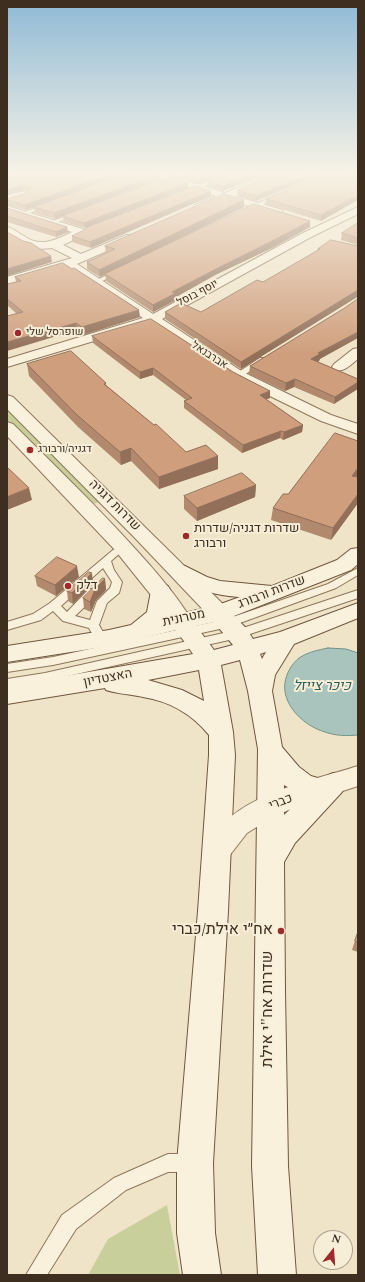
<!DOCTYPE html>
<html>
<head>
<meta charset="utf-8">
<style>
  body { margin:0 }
  #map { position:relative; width:365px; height:1282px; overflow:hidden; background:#f0e4c8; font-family:Spectral,serif }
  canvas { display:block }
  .frame { position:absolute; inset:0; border:8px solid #3d2e20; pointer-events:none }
  .north { position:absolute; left:313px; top:1230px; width:40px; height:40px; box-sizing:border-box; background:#f7eed8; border:1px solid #ada18e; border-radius:50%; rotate:17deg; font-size:11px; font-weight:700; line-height:16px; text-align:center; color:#3d2e20 }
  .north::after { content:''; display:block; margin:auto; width:14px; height:18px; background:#9e2a2b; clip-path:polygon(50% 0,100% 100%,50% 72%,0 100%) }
</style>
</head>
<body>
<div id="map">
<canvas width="365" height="1282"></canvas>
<div class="frame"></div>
<div class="north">N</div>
</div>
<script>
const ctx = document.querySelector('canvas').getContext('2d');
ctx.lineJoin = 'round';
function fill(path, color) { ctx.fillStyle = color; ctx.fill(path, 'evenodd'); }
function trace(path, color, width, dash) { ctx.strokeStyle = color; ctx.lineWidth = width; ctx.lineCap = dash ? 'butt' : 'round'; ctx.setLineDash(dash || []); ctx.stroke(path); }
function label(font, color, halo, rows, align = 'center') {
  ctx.font = font + ' Spectral,Heebo,serif'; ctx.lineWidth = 4; ctx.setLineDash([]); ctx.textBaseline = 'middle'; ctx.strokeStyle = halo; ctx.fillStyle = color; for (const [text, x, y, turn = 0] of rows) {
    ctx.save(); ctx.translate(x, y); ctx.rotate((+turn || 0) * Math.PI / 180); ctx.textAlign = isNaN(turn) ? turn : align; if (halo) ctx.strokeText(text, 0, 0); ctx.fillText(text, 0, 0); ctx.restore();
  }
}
fill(new Path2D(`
  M7,403l99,97 -19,6 -80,-82z
  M167,1205l13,70h-92l20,-36z`), '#c9cf9b');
const water = new Path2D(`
  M328,648l18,1 12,4v82c-11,1 -22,1 -33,-3 -24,-7 -48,-32 -38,-57 2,-6 7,-13 12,-17 9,-6 19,-8 29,-10z`);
fill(water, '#a9c4bc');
trace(water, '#6f938a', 1);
const service = new Path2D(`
  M179,174h7l-22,9 -4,-1z
  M228,174h8l-45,17 -5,-1z
  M278,194l2,1v2l-32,14 -5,-1z
  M46,204l5,1 -24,9 -5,-1z
  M74,213l5,1 -26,10 -5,-1z
  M119,269l3,2 -1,1 -23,11 -5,-1z
  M260,358h3l4,2 -26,17h-6l-1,-2z
  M122,547l8,1 2,2 -2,2 -11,2 -8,7 3,9 8,12 -3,11 -12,10 -8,22 4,7 10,3 1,3 -1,3c-11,3 -20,-4 -24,-13l-26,-7 -10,-10 -12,9 -34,10v-8l26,-8 17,-11 63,-53zM103,568l9,14 -2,6 -13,13 -7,19 -15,-4 22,-21 1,-3 -1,-3h-8l-22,23 -6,-6z
  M358,568v7l-22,13 -107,39 -176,38 -46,7v-8l46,-7 174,-38 101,-35z
  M358,590v8l-120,40 -193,43 -38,6v-8l38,-6 192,-43z
  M168,1154h23l6,3 3,6 -3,6 -6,3h-23l-42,18 -50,39 -29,46h-21l36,-60 52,-37z`);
const minor = new Path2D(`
  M149,174h15l61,19 46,-19h13l-49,22 47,14 1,2 -5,3 -52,-16 -23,10h-8l-1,-2 1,-2 21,-9z
  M7,206l79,24 1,2 -1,2 -23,11 18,9 45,-19h8l1,2 -1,2 -57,25 76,50 150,-81 55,-26v7l-47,23 -149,82 81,53 88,43 27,9v10l-37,-13 -88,-43 -82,-54 -144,43v-8l136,-41 -76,-50 -60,17v-8l65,-19 -20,-10 -13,1 -14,-3 -18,-11v-8c6,1 11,6 17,9 17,12 31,4 48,-4l-65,-20z
  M358,348v11c-8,6 -14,14 -24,11l-2,-3 2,-3 19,-15z
  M358,766v20l-58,19 -27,12 -26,16 -21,27 -9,3 -9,-3 -4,-9c25,-56 101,-68 154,-85z`);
const tertiary = new Path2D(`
  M7,395l6,2 214,211 3,5 -3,5 -8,3 -8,-3 -77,-81 -127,-128z
  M7,422l6,2c42,42 86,84 126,129 19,21 39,44 53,68l-3,5 -8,3 -8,-3 -18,-26 -41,-51 -107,-113z`);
const secondary = new Path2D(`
  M358,548v16l-7,6 -117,46 12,12 7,11 27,-7 78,-29v15l-64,26 -19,31 -3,16 10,56 17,20 12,9 10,3 12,-6 9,3 4,8 -4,8 -47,51 -11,19 1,129 3,175 8,109h-38l-6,-109 6,-417 -10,-58 -8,-31 -19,5 12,67 2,23 -7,156 -15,252 2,70 6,42h-38l-6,-42v-70l21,-252 11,-156v-20c-17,-21 -40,-34 -66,-38 -13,-3 -25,-3 -37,-7l-1,-2 -98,16v-18l186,-32 -17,-24 -67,16 -102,16v-16l102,-16 22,-5 16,-13 4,-21 3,-5 7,-2 7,2c6,9 3,22 -2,31l49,-11 25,-9c-19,-1 -61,-9 -72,-26l3,-5 7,-2 7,2 22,11 13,4 52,5 65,-26 14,-11zM214,622l19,23 -19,5 -18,-24zM266,652l-4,7 -2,-5zM199,670l5,31 -22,-11 -34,-10zM284,785l20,11 -20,19z`);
trace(service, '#8d765c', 2);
trace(minor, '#8d765c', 2);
trace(tertiary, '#8d765c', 2);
trace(secondary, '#6f573f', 2);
fill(service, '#faf1dc');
fill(minor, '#faf1dc');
fill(tertiary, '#faf1dc');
fill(secondary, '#faf1dc');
fill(new Path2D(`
  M124,174l-98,36 -19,-5v-6l20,-6 -3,-2 -17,4v-17z
  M180,174h44l-25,10 -19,-6z
  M226,174l-3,17 -15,-4v-6z
  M275,174l-19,27 -19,-5 1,-6z
  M346,174l-25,47 -56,-17 1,-5z
  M160,179l-105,40 -20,-6 -1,-6z
  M188,188l-103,40 -21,-6 -1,-6z
  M211,191v5l-120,52 -19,-6v-6z
  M244,200v7l-130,63 196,-49v6l-38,21 -55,26 -41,23v3l-23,12 -47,-31 -1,-7 -5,3 -13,-8v-7l19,-9 -1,-7z
  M7,208l61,24 -12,5 -49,-15z
  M358,223v22l-17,-5 1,-7z
  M358,246v51h-1l-116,72 -76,-50v-7h36l62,-30 55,-31v-2z
  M15,277l125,40 -57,18 -6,-5 -60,-16 -10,-9v-21l9,-2z
  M343,309l-23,50 -1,2 -1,1 40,17 -24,25 -40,-17 -9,4 -36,-17 1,-8z
  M92,336l178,62 -4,1 37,26 -1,7 -19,8 -3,-2 -38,15 -58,-45v-7l2,-1 -33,-25 -13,4 -47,-36z
  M27,364l79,19v2l80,67 32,17 -59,20 -28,-28 -10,4 -43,-38 -49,-51z
  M358,441v62l-27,37 -60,-20 2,-12 15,-14z
  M256,485l-1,12 -58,24 -13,-12v-13z
  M35,576l44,1 -23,19 -19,-10z
  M105,579l1,11 -10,10 -5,12 -7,-3 -1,-11z
  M93,584l-20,20 -5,-3 -1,-10z
  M358,931v21l-6,-2z`), '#b2896c');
fill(new Path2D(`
  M109,174h15l-98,36 -1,-5z
  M160,174v5l-105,40 -1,-6z
  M211,174h13l-25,10 1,-5z
  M253,174h13l-43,17v-5z
  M310,174h12l-66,27v-5z
  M188,183v5l-103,40 -1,-5z
  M23,185l1,6 -17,4v-5z
  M211,191v5l-120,52 -1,-6z
  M358,195v5l-37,21v-6z
  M244,200v7l-144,70 -1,-7z
  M310,221v6l-38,21 -55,26 -41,23v3l-23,12v-7l19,-13 46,-24z
  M67,227l1,5 -12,5v-5z
  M51,256l1,6 -45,14v-7z
  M358,290l-1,7 -116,72v-7z
  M139,310l1,7 -57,18 -1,-8z
  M76,323l1,7 -70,21v-9z
  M358,332v6l-38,21 -1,2 -9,6 1,-8 7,-6z
  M153,368v7l-13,4v-7z
  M295,379l-1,8 -9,4 1,-8z
  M358,382v7l-24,15 1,-7z
  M270,391v7l-11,4 1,-7z
  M303,425l-1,7 -19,8 1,-8z
  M281,431l-1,7 -38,15 1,-8z
  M131,448v13l-10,4 -1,-13z
  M218,456v13l-59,20v-12z
  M358,468v10l-6,-2z
  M256,485l-1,12 -58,24v-13z
  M29,488l3,12 -25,10v-13z
  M358,494v9l-27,37 2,-12z
  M77,566l2,11 -23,19 -1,-11z
  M92,573l1,11 -20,20 -1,-11z
  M105,579l1,11 -10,10 -5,12 -1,-10 5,-13z`), '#916f58');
const building = new Path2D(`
  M16,174h93l-84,31 -18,-5v-1l20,-6 3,-4 -7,-4 -16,5v-12z
  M125,174h35l-106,39 -20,-6z
  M186,174h25l-11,5z
  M226,174h27l-30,12 -15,-5z
  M275,174h35l-54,22 -18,-6z
  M325,174h21l12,4v17l-37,20 -55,-16z
  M169,177l19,6 -104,40 -21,-7z
  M196,186l15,5 -121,51 -18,-6 14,-7 2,-2z
  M224,194l20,6 -145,70 -12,-8 28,-13 -10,-3z
  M254,204l56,17 -38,20 -54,27 -46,24 4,1 -23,12 -48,-31z
  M7,208l60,19 -11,5 -49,-16z
  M358,223v15l-16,-5z
  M7,232l16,9 8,2 20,13 -44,13z
  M331,240l27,6v44l-117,72 -76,-50 16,-9 20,9 56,-32 6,2 57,-33h-2z
  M63,263l9,6 2,-1 65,42 -57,17 -6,-4 -69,19v-26l16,-4 -16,-13v-15l14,-3 -6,-4z
  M358,299v33l-40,21 2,1 -9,5 47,20v3l-23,15 -40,-18 -9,4 -36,-17 93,-57z
  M151,319l82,53 37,19 -10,4 43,30 -19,7 -3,-1 -38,14 -59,-44 8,-3 -39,-30 -13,4 -48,-36z
  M71,351l35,32 -2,1 50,41 2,-1 30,28 20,-7 12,11 -59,21 -28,-29 -11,4 -43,-37 -50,-51z
  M335,433l23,8v27l-6,8 6,1v17l-25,34 -60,-20 10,-14h5z
  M7,467l22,21 -22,9z
  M242,473l14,12 -59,23 -13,-12z
  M57,557l20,9 -22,19 -20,-9z
  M89,572l3,1 -20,20 -5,-2z
  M103,578l2,1 -10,10 -5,13 -7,-4z
  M358,932v11l-3,-2z`);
fill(building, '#cf9f7d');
trace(building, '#916f58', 1);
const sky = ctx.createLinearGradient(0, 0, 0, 354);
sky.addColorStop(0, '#8fbad6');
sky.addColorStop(0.49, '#f8f3e6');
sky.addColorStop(1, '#f8f3e600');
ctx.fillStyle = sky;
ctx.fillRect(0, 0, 365, 354);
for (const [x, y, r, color] of [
  [18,333,4,"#9e2a2b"],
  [30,450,4,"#9e2a2b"],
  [186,536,4,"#9e2a2b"],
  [68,586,4,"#9e2a2b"],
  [281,931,4,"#9e2a2b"]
]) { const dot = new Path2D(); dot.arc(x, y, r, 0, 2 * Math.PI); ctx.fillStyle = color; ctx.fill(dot); trace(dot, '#f7eed8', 1.5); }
label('11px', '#3d2e20', '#f7eed8', [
  ["יוסף בוסל",198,294,-28],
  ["אברבנאל",209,356,33]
]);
label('11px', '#3d2e20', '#f7eed8', [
  ["שופרסל שלי",26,333],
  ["דגניה/ורבורג",38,450]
], 'left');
label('13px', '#3d2e20', '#f7eed8', [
  ["שדרות דגניה",114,506,45],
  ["שדרות ורבורג",272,593,-21],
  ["מטרונית",184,619,-12],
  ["האצטדיון",108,679,-11],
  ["כברי",281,803,-21]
]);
label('13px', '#3d2e20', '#f7eed8', [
  ["שדרות דגניה/שדרות",194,529],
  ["ורבורג",194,544],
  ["דלק",76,586]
], 'left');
label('italic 14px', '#2f5d5a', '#f7eed8', [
  ["כיכר צייזל",322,687]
]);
label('16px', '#3d2e20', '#f7eed8', [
  ["אח״י אילת/כברי",273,931]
], 'right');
label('16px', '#3d2e20', '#f7eed8', [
  ["שדרות אח\"י אילת",269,1009,-90]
]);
</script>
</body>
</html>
